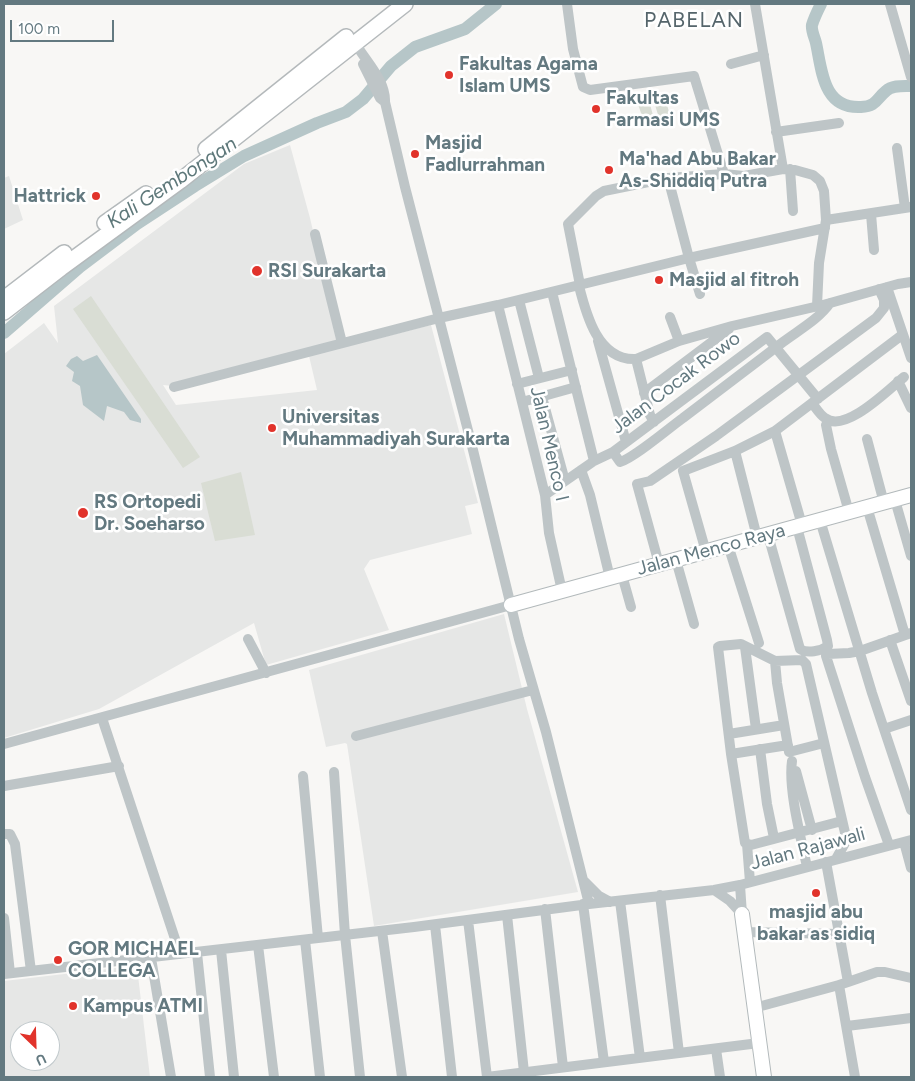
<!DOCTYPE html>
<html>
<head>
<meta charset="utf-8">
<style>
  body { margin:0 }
  #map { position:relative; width:915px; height:1081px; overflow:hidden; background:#f8f7f5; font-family:Figtree,sans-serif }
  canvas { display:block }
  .frame { position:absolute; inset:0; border:5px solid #637980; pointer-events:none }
  .north { position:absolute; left:10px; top:1021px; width:50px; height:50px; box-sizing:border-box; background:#fff; border:1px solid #c1c9cc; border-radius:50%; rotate:156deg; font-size:14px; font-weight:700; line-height:20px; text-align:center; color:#637980 }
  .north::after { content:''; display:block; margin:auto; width:18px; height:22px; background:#e1332b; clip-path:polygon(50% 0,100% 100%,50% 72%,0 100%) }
  .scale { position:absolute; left:10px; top:20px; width:104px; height:22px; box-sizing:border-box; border:2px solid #637980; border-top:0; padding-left:6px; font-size:15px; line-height:18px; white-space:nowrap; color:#637980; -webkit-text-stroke:4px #fff; paint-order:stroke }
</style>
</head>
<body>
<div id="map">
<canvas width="915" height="1081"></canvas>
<div class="frame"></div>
<div class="north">U</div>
<div class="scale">100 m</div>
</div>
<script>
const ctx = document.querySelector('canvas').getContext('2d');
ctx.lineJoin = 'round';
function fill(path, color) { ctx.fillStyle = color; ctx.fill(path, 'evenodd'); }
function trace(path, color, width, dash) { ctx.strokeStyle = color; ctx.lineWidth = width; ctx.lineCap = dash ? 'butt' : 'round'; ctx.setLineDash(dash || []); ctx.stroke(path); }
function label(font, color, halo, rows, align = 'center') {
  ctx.font = font + ' Figtree,sans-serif'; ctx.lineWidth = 5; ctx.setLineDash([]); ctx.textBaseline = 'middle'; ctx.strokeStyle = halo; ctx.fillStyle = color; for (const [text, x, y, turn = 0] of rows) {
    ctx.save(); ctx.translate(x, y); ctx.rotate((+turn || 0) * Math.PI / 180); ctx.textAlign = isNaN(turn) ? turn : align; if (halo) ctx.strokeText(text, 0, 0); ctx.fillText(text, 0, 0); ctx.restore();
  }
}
fill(new Path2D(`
  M290,145l20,73 29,124 -166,44 -10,-1 13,20 141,-15 -8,-34 122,-31 47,178 -13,3 7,28 -102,26 -6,9 25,61 -123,35 -12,-42 -155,86 -95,29v-384l40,-31 14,20 -4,-37 190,-142z
  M9,176l14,44 -19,9v-51z
  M504,614l23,95 51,183 -204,34 -27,-182 -2,-1 -19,4 -17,-77z
  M137,967l13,110h-146v-96l112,-13zM20,1031h30v30h-30z`), '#e6e7e6');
fill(new Path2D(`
  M663,92l7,23 -11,3 -7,-23z
  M648,97l6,22 -10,3 -7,-21z
  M91,296l109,161 -17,11 -110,-159z
  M241,472l14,63 -40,6 -14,-58z`), '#d9ddd4');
fill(new Path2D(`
  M97,355l44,64v4l-11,-3 -6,-8 -17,-6 -3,15 -21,-16 -3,-19 -8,-5 2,-9 -8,-6 5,-7 6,-3 6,5z`), '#b6c6c8');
trace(new Path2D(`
  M821,4c-3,6 -7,14 -9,21 -1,6 3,13 4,18 6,28 7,66 45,64 16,-1 15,-8 25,-16 6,-6 17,-5 25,-5
  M4,333l76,-66 57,-43 58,-38 49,-30 73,-33 29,-11 17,-13 28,-33 24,-19 50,-18 31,-25`), '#b6c6c8', 12);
const major = new Path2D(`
  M511,605l400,-110
  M742,914l22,163`);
const highway = new Path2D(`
  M206,149l140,-112
  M105,223l41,-29
  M4,299l60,-46
  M4,312l57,-44 119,-87 225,-177`);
trace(major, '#b2b9bb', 16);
trace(highway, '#b4b9bb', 18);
trace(new Path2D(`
  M567,4l6,45 10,38 7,3 104,-14 30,98
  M755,4l28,165
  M890,4l21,73
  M363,64l17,34 5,4
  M731,64l33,-9
  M776,132l63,-9
  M897,148l8,60
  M790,169l3,42
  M668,178l21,80 11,36
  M871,214l3,36
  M826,220l85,-13
  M315,234l27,109
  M580,285l-12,-61 28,-28 8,-5 64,-13 56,-4 20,2 39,-7 12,1 18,5 7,6 4,10 2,29 -7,43 -2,43
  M579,286c7,28 19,75 57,73l43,-18 53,-15 91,-21 75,-21 13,-2
  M887,287l24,71
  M519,300l20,78
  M498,305l47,190 4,38 13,58
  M670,317l9,24
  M598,341l28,101
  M636,359l14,56 4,7
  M898,381l13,27
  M517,384l55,-14
  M174,387l265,-69 59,-13 191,-47 136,-30
  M644,393l85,-64
  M542,397l23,84
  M818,399l-51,-62 -154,115 7,10c14,-4 49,-34 63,-44 33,-25 67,-51 100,-76 16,-12 36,-23 47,-39
  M522,402l54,-15
  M812,403c4,5 8,12 13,15 20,16 64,-29 79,-41
  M826,425l5,24 18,63
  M775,431l27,94
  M867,439l17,64
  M735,451l22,86
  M594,461l19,-9
  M581,470l9,25 20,83
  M545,495l49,-34 -42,-169
  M895,500l16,56
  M867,507l38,128
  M820,520l52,173 39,117
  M768,535l32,114c7,5 21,2 28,-3l-1,-6 -30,-113
  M728,545l31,98
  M706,552l-23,-81 52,-20 40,-20 127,-96
  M676,560l18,64
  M659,564l-22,-80 13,-3 66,-45 160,-118 8,-10v-8l-5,-11
  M622,575l9,32
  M248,639l18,34
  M890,640l21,61
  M745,647l11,82
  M775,661l-34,-17 -21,2 -2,1 13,107 14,89 6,2 91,-24
  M102,718l78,236
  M884,729l27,-9
  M729,734l55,-9
  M356,736l177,-46
  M824,743l-35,9 -12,-69 -2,-22 27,-1 4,4 40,173 -1,6 -9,16
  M4,744l507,-139
  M760,749l7,55 7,34
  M731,754l57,-9
  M792,761c-4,28 9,77 15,106
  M796,771l16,59
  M334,772l11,163 15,142
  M303,776l15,162
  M4,786l115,-20
  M4,834h6l5,10 16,127
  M904,842l7,26
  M747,844l3,38
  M889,845l-24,-68 -39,-121 2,-2 21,-1 11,-2 51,-18
  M826,862l22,120 -9,3 16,92
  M584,881l15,15 11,6
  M740,885l2,29
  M714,890l16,11 12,13
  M660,895l19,158
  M620,901l20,157
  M583,904l21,158
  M589,904l125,-14 26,-5 171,-45
  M545,909l18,158
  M507,915l17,157
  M4,918l6,55
  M468,920l19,157
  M435,925l17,152
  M382,931l20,146
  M743,932l96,2
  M305,940l15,137
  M258,945l16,132
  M221,950l13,127
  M197,953l13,124
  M151,958l20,119
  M4,974l410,-47 175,-23 -43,-172 -27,-93 -47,-193 -67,-259 -20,-85c1,-23 -22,-43 -32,-63
  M848,982l29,-10h8l26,6
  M754,1008l85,-23
  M847,1026l64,-8
  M716,1049l4,28
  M487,1077l272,-34`), '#bec5c7', 10);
trace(major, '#fff', 14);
trace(highway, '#fff', 15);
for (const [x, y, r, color] of [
  [449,75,5,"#e1332b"],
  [596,109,5,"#e1332b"],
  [415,154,5,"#e1332b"],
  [609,170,5,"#e1332b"],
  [96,196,5,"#e1332b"],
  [257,271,6,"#e1332b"],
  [659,280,5,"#e1332b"],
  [272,428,5,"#e1332b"],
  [83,513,6,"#e1332b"],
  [816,893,5,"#e1332b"],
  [58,960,5,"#e1332b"],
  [73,1006,5,"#e1332b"]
]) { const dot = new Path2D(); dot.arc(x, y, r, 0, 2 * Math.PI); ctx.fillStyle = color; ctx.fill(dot); trace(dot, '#fff', 2); }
label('bold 19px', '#637980', '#fff', [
  ["Fakultas Agama",459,64],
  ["Islam UMS",459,86],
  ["Fakultas",606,98],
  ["Farmasi UMS",606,120],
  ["Masjid",425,143],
  ["Fadlurrahman",425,165],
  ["Ma'had Abu Bakar",619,159],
  ["As-Shiddiq Putra",619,181],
  ["Hattrick",86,196,"right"],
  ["RSI Surakarta",268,271],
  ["Masjid al fitroh",669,280],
  ["Universitas",282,417],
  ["Muhammadiyah Surakarta",282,439],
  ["RS Ortopedi",94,502],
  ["Dr. Soeharso",94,524],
  ["masjid abu",816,912,"center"],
  ["bakar as sidiq",816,934,"center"],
  ["GOR MICHAEL",68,949],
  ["COLLEGA",68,971],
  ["Kampus ATMI",83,1006]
], 'left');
label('19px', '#637980', '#fff', [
  ["Jalan Cocak Rowo",676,383,-37],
  ["Jalan Menco I",549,444,77],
  ["Jalan Menco Raya",711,550,-15],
  ["Jalan Rajawali",808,849,-15]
]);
label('italic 20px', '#5e787a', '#fff', [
  ["Kali Gembongan",172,183,-33]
]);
ctx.letterSpacing = '1px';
label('21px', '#55656b', '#fff', [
  ["PABELAN",694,21]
]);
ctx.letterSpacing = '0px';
</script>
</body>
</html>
